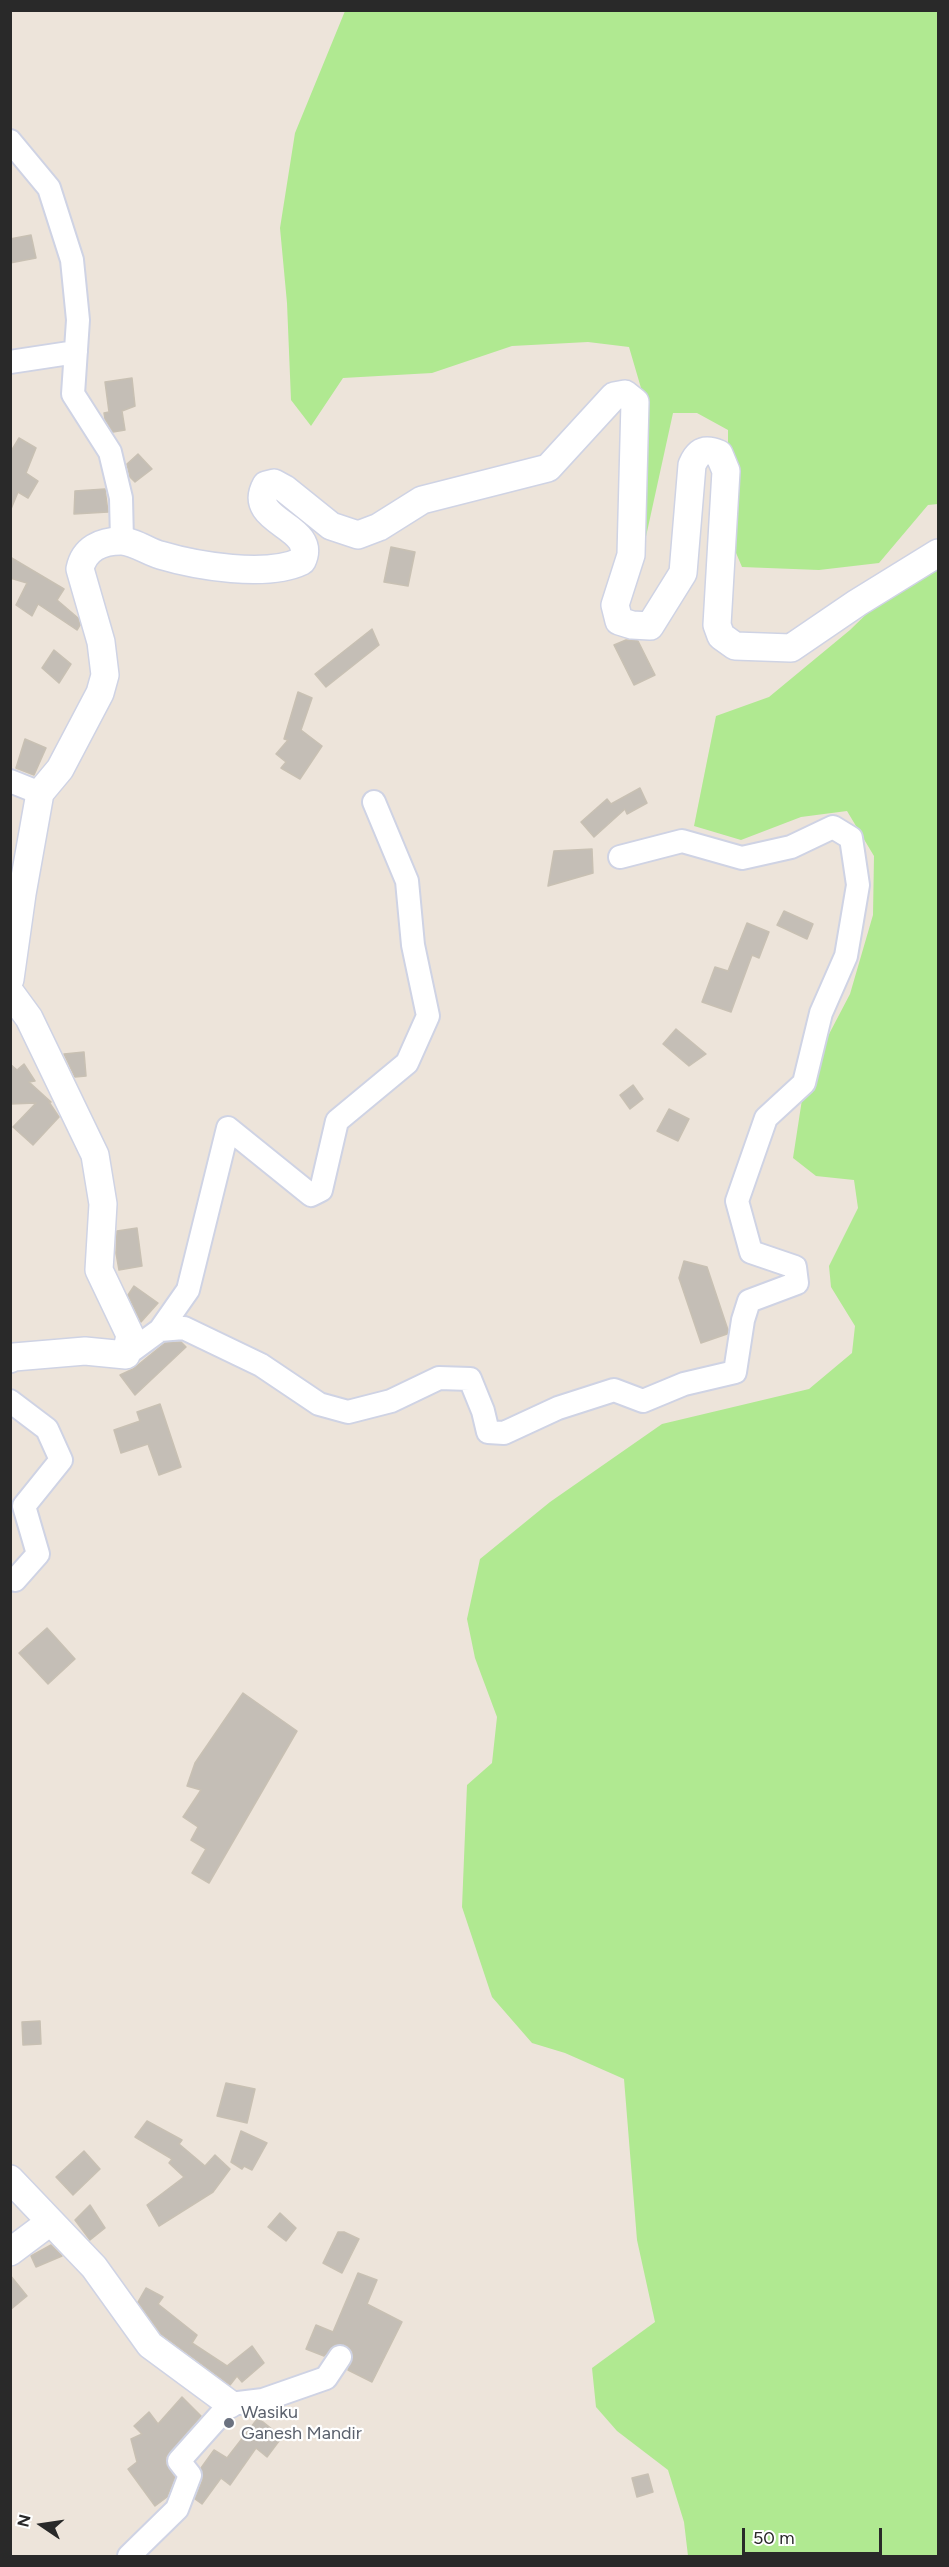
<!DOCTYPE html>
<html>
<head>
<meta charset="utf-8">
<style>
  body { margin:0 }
  #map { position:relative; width:949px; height:2567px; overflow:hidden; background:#ede4da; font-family:Figtree,sans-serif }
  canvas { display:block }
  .frame { position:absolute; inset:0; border:12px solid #292929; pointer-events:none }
  .north { position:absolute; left:12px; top:2495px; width:60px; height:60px; -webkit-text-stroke:4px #fff; paint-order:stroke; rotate:283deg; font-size:16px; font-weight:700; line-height:24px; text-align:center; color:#292929 }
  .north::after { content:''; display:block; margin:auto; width:21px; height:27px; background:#292929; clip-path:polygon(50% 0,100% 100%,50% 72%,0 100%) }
  .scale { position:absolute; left:742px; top:2528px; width:140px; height:27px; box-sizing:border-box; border:3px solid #292929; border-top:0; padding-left:8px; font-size:18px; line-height:21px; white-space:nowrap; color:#292929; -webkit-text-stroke:4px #fff; paint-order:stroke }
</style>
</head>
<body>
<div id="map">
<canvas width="949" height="2567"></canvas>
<div class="frame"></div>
<div class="north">N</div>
<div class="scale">50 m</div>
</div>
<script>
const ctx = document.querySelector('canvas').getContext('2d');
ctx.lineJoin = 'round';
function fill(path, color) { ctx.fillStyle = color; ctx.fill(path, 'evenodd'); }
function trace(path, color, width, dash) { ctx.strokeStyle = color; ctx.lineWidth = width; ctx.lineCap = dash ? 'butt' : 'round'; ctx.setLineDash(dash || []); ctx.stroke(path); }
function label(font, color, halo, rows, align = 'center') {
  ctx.font = font + ' Figtree,sans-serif'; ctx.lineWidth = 4.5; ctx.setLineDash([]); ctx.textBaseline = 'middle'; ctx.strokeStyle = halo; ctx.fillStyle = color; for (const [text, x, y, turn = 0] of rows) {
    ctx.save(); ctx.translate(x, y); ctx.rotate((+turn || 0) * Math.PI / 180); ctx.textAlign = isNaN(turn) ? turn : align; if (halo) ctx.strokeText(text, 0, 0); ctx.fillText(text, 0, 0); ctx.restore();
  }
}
fill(new Path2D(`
  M345,11h593v493l-10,1 -49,58 -60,7 -77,-3 -14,-33v-104l-31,-17h-24l-28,128 -11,-15 7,-138 -12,-41 -41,-5 -76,4 -80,27 -89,5 -32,48 -20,-26 -4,-97 -7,-75 15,-95z
  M938,560v1996h-250l-4,-34 -16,-52 -51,-39 -21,-24 -4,-39 63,-46 -18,-82 -13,-161 -59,-26 -33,-10 -40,-46 -30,-90 5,-122 25,-22 5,-46 -22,-59 -8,-39 13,-60 70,-57 112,-78 147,-35 43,-36 3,-27 -24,-39 -2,-21 29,-58 -4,-28 -38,-4 -23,-18 12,-78 45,-86 23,-79 1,-59 -27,-45 -46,6 -60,23 -47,-14 22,-110 53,-19 81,-67 69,-67z`), '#b0e991');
const building = new Path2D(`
  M31,235l5,23 -26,5v-24z
  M132,378l3,28 -13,5 3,19 -12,2 -8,-13 -1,-6 5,-1 -4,-30z
  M19,438l17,10 -10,25 12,8 -10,17 -10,-6 -7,17 -1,-56z
  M138,454l14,15 -17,13 -5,-5 -3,-13z
  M105,489l3,23 -34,2 1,-23z
  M391,547l24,5 -7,34 -24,-4z
  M10,557l54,32 -7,11 21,18 2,7 -3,5 -39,-26 -6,12 -16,-11 11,-22 -17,-5z
  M372,629l7,16 -53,42 -11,-13z
  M626,640l12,1 17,34 -21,10 -20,-40z
  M54,650l17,14 -12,19 -17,-15z
  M298,692l14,6 -11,32 21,16 -22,33 -19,-11 5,-6 -10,-8 12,-14 -4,-1z
  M25,739l21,9 -12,27 -18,-7z
  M640,788l7,15 -20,11 -2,-5 -31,28 -13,-15 26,-23 4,5z
  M592,849l1,24 -45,13 6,-35z
  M784,911l29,13 -6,15 -30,-14z
  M747,923l22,9 -10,26 -7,-3 -21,57 -29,-10 13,-35 13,4z
  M676,1029l30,25 -17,12 -26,-22z
  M84,1052l2,24 -11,1 -11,-23z
  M10,1064l7,6 7,-6 11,17 -6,1 22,20h-2l10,15 -26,28 -20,-18 23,-24 -26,1z
  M633,1085l10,14 -13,10 -10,-14z
  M669,1109l20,10 -11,22 -21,-10z
  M137,1228l5,38 -23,4 -3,-17 1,-22z
  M684,1261l23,6 21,63 -1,4 -26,9 -22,-65z
  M134,1286l24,17 -17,19 -13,-27z
  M181,1342l5,5 -51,48 -15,-20 13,-6 32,-26z
  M160,1404l21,63 -22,8 -11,-31 -27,9 -7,-23 26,-9 -3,-9z
  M47,1628l28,31 -27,25 -29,-31z
  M243,1693l54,38 -88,152 -17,-10 14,-24 -15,-9 7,-13 -15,-10 18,-27 -14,-4 8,-23z
  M40,2021l1,23 -18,1 -1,-23z
  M226,2083l29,6 -8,34 -30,-7z
  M147,2121l35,19 -3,4 26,22 10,-11 15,14 -17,23 -54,34 -12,-21 37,-28 -15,-14 3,-4 -37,-22z
  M241,2131l26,12 -15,27 -8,-4 -2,3 -11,-7z
  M84,2151l16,18 -27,26 -17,-18z
  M90,2205l15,23 -15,12 -15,-20z
  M280,2213l16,15 -10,13 -18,-14z
  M338,2232h6l15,7 -17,34 -19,-10z
  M51,2245l11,11 -26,11 -5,-11z
  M358,2273l19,7 -10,24 35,18 -30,60 -24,-12 5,-13 -1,-6 -5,-5 -12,-1 -11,11 -18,-7 10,-24 17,7z
  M10,2275l17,21 -17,14z
  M146,2288l17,9 -5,7 39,31 -5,8 35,23 25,-20 12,17 -22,19 -5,-6 -7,9 -69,-51 -23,-32z
  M182,2397l19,19 -35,41v7l9,13 -8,20 -12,9 -27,-37 9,-7 -6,-23 11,-5 -8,-8 15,-14 9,12z
  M258,2418l24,19 -15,20 -11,-9 -26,37 -9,-7 -19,26 -7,-5 8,-20 -2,-11 13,-18 13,8z
  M648,2474l5,18 -16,5 -5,-19z`);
fill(building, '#c4beb6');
trace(building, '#c8c0b3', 1.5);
const minor = new Path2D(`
  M10,141l39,47 23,72 6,60 -5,74 37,58 11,46 1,43
  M10,362l66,-10
  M10,781l30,12
  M160,1330l28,-40 40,-162 83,67 10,-5 16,-69 70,-58 21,-47 -15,-71 -6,-64 -33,-79
  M126,1355l34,-25 24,-2 77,37 58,39 29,8 43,-11 48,-23 31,1 13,32 5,21 16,1 54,-25 56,-18 29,11 41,-17 51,-12 8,-52 6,-19 48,-18 -2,-16 -44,-15 -14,-51 29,-83 38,-35 17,-70 25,-57 12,-71 -7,-47 -18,-11 -42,20 -49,11 -60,-17 -62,16
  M10,1401l37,28 14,31 -37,46 14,48 -23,26
  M129,2556l48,-47 13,-34 -11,-14 51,-57 33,-4 63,-22 14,-21`);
const tertiary = new Path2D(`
  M10,979l12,-85 18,-101 20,-24 40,-76 5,-18 -4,-33 -21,-73c4,-20 21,-28 41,-28 12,0 28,11 39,14 37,11 107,23 142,6 17,-36 -57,-38 -36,-76l8,-2 11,6 46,37 27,9 21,-8 43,-27 126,-32 66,-72 11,-2 10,8 -4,153 -16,50 4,16 13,4 18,1 33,-53 9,-108c6,-14 13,-17 27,-11l7,17 -9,154 4,11 14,10 56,2 66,-45 81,-50
  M10,992l19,26 66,137 8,49 -4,66 31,65 -4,20 -41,-4 -71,6 -4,2
  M10,2179l84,88 56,78 80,59
  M10,2252l40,-30`);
trace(minor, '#cfd3e4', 26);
trace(tertiary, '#cfd3e4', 30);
trace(minor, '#fff', 22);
trace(tertiary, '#fff', 27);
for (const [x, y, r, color] of [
  [229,2423,6,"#6b7280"]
]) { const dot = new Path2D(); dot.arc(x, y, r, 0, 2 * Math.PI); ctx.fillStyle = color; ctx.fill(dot); trace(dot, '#fff', 2); }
label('18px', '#5b616d', '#fff', [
  ["Wasiku",241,2413],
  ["Ganesh Mandir",241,2434]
], 'left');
</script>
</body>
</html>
